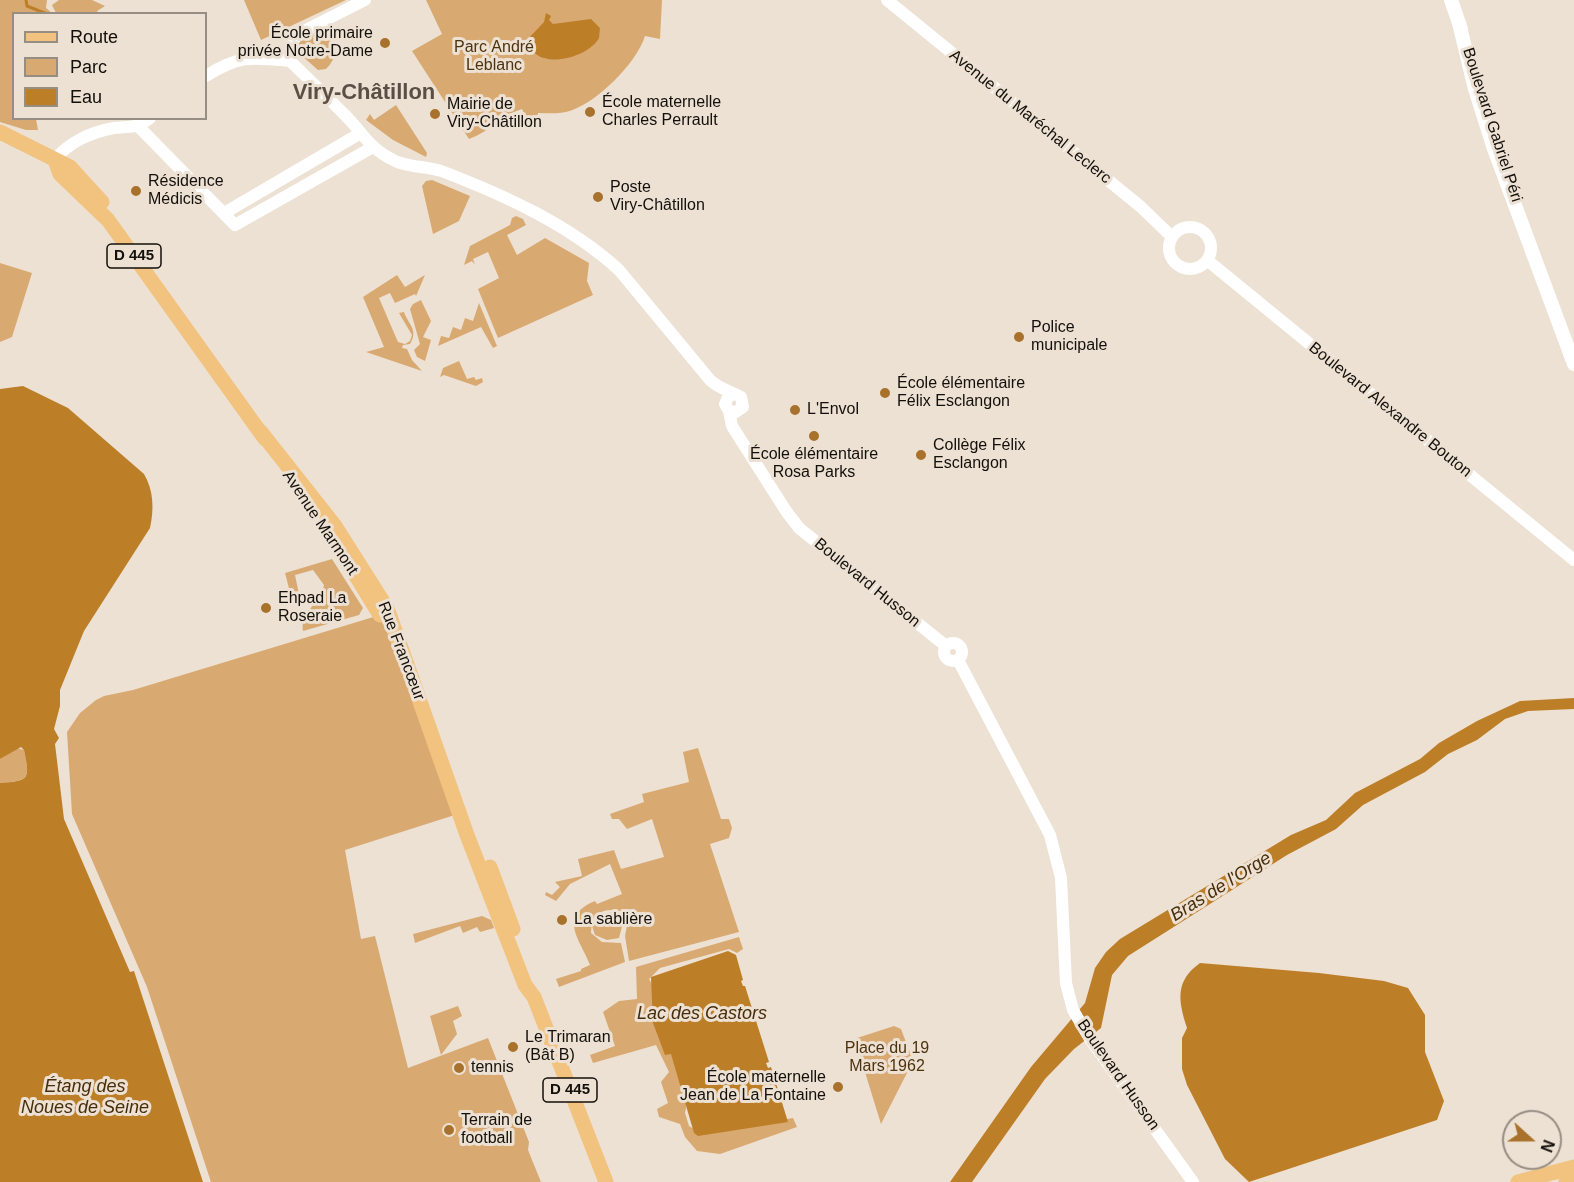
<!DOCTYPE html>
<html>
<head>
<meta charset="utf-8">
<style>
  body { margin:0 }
  #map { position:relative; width:1574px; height:1182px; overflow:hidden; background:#ede1d3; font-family:Arial,sans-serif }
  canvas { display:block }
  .legend { position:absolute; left:12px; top:12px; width:195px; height:108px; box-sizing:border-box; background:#ede1d3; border:2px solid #968d83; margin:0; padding:8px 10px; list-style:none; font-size:18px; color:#130f0a }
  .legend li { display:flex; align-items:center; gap:12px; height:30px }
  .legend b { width:30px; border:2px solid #968d83 }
  .north { position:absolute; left:1502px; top:1110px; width:60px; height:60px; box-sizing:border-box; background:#ede1d3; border:2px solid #968d83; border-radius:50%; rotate:111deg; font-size:16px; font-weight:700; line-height:24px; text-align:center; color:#130f0a }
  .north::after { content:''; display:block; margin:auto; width:21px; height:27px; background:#a8722c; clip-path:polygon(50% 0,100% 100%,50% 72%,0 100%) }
</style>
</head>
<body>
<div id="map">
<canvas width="1574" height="1182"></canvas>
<ul class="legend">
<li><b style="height:8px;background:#f2c27f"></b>Route</li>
<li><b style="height:16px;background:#d9a972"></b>Parc</li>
<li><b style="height:16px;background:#bd7e28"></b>Eau</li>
</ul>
<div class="north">N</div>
</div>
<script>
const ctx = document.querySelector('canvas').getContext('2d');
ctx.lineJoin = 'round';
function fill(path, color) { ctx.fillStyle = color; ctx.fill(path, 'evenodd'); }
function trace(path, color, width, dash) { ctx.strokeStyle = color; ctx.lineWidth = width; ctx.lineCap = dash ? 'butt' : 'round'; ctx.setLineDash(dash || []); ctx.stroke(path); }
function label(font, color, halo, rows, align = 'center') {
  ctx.font = font + ' Arial,sans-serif'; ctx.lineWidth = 6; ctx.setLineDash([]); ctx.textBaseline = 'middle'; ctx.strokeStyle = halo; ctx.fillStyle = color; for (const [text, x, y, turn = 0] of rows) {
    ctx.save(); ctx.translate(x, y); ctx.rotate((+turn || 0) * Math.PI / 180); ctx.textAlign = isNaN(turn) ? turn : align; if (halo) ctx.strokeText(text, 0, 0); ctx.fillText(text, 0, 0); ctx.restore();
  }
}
fill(new Path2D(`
  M0,0h47l-1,8 6,5 -38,1v104l22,1 2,11h-12l-26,-8z
  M59,0h33l13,6 -8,5 1,2h-42l-4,-8z
  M244,0h102l-85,40z
  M426,0h236l-2,39 -15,-3c-8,27 -51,70 -79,76 -9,2 -19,1 -28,1l-2,10h-8l-6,-14c-20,6 -33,23 -53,30l-57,-88 30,-17z
  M329,27c6,16 10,30 -3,42l-8,1 -17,-15 -3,-10 4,-6z
  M396,105l31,48 -1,4 -33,-17 -27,-20 4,-6 4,6z
  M432,180l38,16 -11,25 -26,13 -11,-48 4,-5z
  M516,216l7,3 3,6 -19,10 10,20 28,-17 44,25 -2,18 6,14 -95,43 -20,-49 21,-11 -11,-26 -15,7 2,6 -3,-4 -8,4 6,-19 40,-21 2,-7z
  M0,263l32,10 -20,64 -12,5z
  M397,275l8,12 20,-12 -9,21 -1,-2 -20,9 -5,-10 -11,5 19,44 7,2 5,-3 2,-6 -13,-22 5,-1c4,12 15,18 6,32l-7,1 -1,3 5,1 5,11 10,11 -56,-19 18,-5 -21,-50z
  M421,300l10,21 -8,16 8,3 -6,21 -8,-4 -3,-7 6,-6 -10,-35 3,-5z
  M479,303l18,43 -4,2 -12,-21 -43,19 3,-10 8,2 4,-11 8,3 4,-12 8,3z
  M459,361l8,18 7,-2 2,3 6,-2 1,4 -7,4 -32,-11 -4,2 3,-9z
  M332,559l31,49 -4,7 -56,16c-3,-18 17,-28 21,-46l-11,-15 -18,5 4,19 -8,2 -6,-23z
  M380,615l81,198 -116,37 16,89 14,-3 33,132 80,-30 41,104 -1,8 13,32h-330l-64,-195 -75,-173 -5,-82 13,-19 16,-13 8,-4 29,-6z
  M17,748l7,2c6,28 6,31 -24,33v-24z
  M698,748l23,71h8l3,9 -3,10 -19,6 29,88 -110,29 -4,-25 4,-21c-13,-7 -28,-8 -37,5l-1,13 11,9 19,1 4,19 -66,25 -3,-8 25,-8v-2l9,-4c-8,-23 -34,-48 5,-64l2,3 25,-10 -12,-30 -40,20 -14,17 -11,-6 1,-3 6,3 8,-8 -5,-5 27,-6 -4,-17 36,-9 7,19 43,-12 -12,-38 -25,10 -8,-10h-7l-2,-5 34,-12 -2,-8 47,-12 -6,-30z
  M616,912l9,3 -6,23 -12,2 -12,-5 -3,-9c4,-12 12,-14 24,-14z
  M482,916l9,4 3,8 -14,4 -3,-5 -14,6 -3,-7 -45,17 -2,-9z
  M739,937l4,12 -6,4 -8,-4 -69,19 -11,11 7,12 31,112 -2,10 4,13 12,7 92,-15 4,9 -77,27 -23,-3 -12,-14 -5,-13 -21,-7 -2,-8 11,-6 -7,-21 8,-10 -13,-27 -63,18 -3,-8 25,-9 -12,-34 16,-11 18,-2 -1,-32z
  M458,1006l4,10 -9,5 4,13 -16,21 -11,-39z
  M894,1026l7,3 11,29 -2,9 -29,57 -25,-81 -5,-3z`), '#d9a972');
fill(new Path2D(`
  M546,13l5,3 -2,4 4,4 38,-5 9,9 -1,10c-11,21 -67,35 -71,1l16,-17z
  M23,386l45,22 76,66c10,17 10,36 6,54l-66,103 -24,59v16l-6,23 5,9 -4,6 9,75 66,153 4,-1 69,211h-203v-399c30,-2 30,-4 24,-33l-3,-3 -21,12v-370z
  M1574,698v11l-46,2 -23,8 -28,21 -29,14 -23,18 -62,33 -27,24 -49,26 -159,101 -16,19 -11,53 -27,21 -29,30 -73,103h-22l81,-115 54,-64 10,-35 11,-16 14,-13 171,-104 35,-15 29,-27 65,-34 19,-16 38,-22 43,-20z
  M728,951l8,4 7,25 -2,1 2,5h2l24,76 -3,1 2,5 3,-1 17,55 -90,14 -4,-3 -23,-79 -6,1 -12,-32 -2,-46z
  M1200,963l119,10 65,8 24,7 17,27v37l19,49 -7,19 -188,62 -24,-23 -38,-74 -5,-16v-31l5,-10c-9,-28 -12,-47 13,-65z`), '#bd7e28');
trace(new Path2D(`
  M26,0l1,6 20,8`), '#bd7e28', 3);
trace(new Path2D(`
  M887,0l254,207 31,30
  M290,61c19,18 37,36 55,54 20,20 22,32 50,46 16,7 33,5 49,11 62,24 126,53 175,98l91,110c9,9 21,11 31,17l2,10 -9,6 -5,-2 -4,-7 3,-7 6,-3
  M290,61l1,-18 7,-9 67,-34
  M206,76c33,-21 45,-19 84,-15
  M139,127l96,98 138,-78
  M55,160c13,-18 37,-28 59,-32 15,-2 23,1 36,-10
  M226,212l133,-78
  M1169 248a21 21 0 1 1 42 0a21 21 0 1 1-42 0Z
  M1207,260l367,300
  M729,411l3,15 54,85 13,17 147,118
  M944 652a9 9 0 1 1 18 0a9 9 0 1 1-18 0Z
  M958,660l92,175 11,43 5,105 7,27 17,29 103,143`), '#fff', 12);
trace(new Path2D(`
  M1451,0l10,29
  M1459,23l16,66 18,57 81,218`), '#fff', 14);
trace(new Path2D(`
  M0,132l70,35 32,35
  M55,160l5,14 48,46 157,219
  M260,431l75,95 52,82 80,227 58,150 9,12 72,185
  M339,548l41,67
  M490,867l23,62
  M1518,1182l56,-15
  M1566,1182l8,-2`), '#f2c27f', 15);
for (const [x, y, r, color] of [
  [385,43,6,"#a8722c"],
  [590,112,6,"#a8722c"],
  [435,114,6,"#a8722c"],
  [136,191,6,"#a8722c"],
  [598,197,6,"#a8722c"],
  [1019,337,6,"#a8722c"],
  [885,393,6,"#a8722c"],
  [795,410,6,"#a8722c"],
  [814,436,6,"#a8722c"],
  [921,455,6,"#a8722c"],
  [266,608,6,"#a8722c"],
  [562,920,6,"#a8722c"],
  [513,1047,6,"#a8722c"],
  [459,1068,6,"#a8722c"],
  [838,1087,6,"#a8722c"],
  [449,1130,6,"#a8722c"]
]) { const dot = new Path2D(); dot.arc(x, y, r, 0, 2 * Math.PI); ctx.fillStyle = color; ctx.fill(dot); trace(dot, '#ede1d3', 2); }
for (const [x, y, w] of [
  [134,256,54],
  [570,1090,54]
]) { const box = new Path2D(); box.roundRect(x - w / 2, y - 12, w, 24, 4.5); ctx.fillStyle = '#ede1d3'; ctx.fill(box); trace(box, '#130f0a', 1.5); }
label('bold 15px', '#130f0a', null, [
  ["D 445",134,256],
  ["D 445",570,1090]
]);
label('16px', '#130f0a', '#ede1d3', [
  ["École primaire",373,34,"right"],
  ["privée Notre-Dame",373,52,"right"],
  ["École maternelle",602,103],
  ["Charles Perrault",602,121],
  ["Mairie de",447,105],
  ["Viry-Châtillon",447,123],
  ["Résidence",148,182],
  ["Médicis",148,200],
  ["Poste",610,188],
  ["Viry-Châtillon",610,206],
  ["Police",1031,328],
  ["municipale",1031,346],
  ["École élémentaire",897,384],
  ["Félix Esclangon",897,402],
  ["L'Envol",807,410],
  ["Collège Félix",933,446],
  ["Esclangon",933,464],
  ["École élémentaire",814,455,"center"],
  ["Rosa Parks",814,473,"center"],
  ["Ehpad La",278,599],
  ["Roseraie",278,617],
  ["La sablière",574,920],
  ["Le Trimaran",525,1038],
  ["(Bât B)",525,1056],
  ["tennis",471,1068],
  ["École maternelle",826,1078,"right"],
  ["Jean de La Fontaine",826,1096,"right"],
  ["Terrain de",461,1121],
  ["football",461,1139]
], 'left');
label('16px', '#4d320f', '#ede1d3', [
  ["Parc André",494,48],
  ["Leblanc",494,66],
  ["Place du 19",887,1049],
  ["Mars 1962",887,1067]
]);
label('16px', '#130f0a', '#ede1d3', [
  ["Avenue du Maréchal Leclerc",1030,117,39],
  ["Boulevard Gabriel Péri",1492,125,72],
  ["Boulevard Alexandre Bouton",1390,410,39],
  ["Avenue Marmont",320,523,56],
  ["Boulevard Husson",867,583,39],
  ["Rue Francœur",401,651,69],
  ["Boulevard Husson",1118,1075,55]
]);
label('italic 18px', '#472d09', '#ede1d3', [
  ["Bras de l'Orge",1221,887,-32],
  ["Lac des Castors",702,1014],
  ["Étang des",85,1087],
  ["Noues de Seine",85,1108]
]);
label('bold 22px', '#5a4f44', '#ede1d3', [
  ["Viry-Châtillon",364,93]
]);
</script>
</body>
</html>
